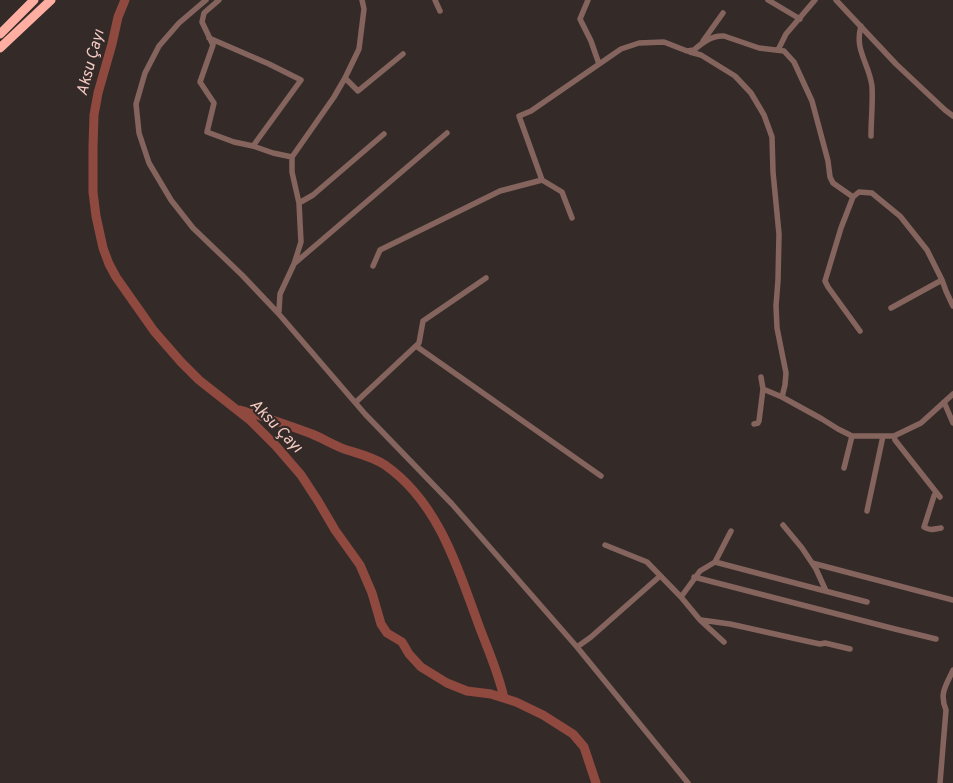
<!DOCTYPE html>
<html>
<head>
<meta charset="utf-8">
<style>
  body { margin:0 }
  canvas { display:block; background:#342b29 }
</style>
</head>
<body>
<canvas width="953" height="783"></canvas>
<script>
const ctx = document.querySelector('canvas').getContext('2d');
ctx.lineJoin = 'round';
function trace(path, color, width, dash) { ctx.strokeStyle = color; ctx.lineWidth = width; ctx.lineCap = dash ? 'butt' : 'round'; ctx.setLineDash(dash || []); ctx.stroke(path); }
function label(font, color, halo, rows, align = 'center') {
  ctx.font = font + ' Overpass,sans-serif'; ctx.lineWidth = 4.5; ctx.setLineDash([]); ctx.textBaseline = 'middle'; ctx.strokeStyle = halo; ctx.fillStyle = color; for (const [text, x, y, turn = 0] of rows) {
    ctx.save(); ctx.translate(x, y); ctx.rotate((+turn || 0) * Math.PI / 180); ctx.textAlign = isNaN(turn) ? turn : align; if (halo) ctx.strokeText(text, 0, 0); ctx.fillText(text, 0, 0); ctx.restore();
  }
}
trace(new Path2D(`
  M125,0l-7,17 -6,27 -14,49 -4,22 -1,32v45l3,24 7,32 6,16 7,13 38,54 27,31 18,18 52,41 25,25 25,29 17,26 17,29 25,35 12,28 9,31 6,9 15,9 7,12 12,13 26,16 20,8 24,3 25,8 27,13 30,19 11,13 12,36
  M240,410c25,7 48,15 72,24 12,5 23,12 35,16 13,4 26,7 38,15 53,37 72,101 93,158 9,25 20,48 26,75`), '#90493f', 9);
trace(new Path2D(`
  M206,0l-27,23 -20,23 -14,27 -9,31 3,29 10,30 22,37 22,28 49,47 36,38 87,101 87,90 125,143 111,136
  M219,0l-15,13 -2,9 11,23 -13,37 14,21 -7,29 27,10 19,4 20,7 19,4
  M435,0l5,11
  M588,0l-8,19 11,22 8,23
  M768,0l32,19
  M836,0l60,64 49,46 8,6
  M861,26c-7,24 8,37 11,60 1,17 -1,34 -1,50
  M209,38l60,26 32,16 -48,66
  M703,41l20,-28
  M778,50l8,-16 29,-34
  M690,52l11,3 34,21 16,17 13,22 8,22 1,35 6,62 -1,46 -2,26 1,22 9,45 -1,12 -3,12 40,22 16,10 14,7h42l27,-13 32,-29
  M345,78l13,13 45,-37
  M853,197l-12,31 -16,53 3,6 32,44
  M299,203l14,-8 71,-61
  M572,218l-10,-26 -20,-12 -23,-64 12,-5 90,-62 18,-6 25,-1 23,9 7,-1c8,-7 18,-15 30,-14l35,12 25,3 10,11 18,39 16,60 2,16 3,6 20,14 6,-5 13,1 28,23 27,34 15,30 4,11 7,15
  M295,263l152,-130
  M373,266l7,-16 120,-59 42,-11
  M891,308l51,-28
  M278,313l1,-2 1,-17 14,-30 7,-22 -2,-39 -7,-31v-15l42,-60 11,-19 14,-29 5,-40 -2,-9
  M416,346l185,130
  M763,389l19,8
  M356,402l63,-59 4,-22 63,-43
  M944,402l9,21
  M754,424l4,-1 1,-2 4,-32 -2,-12
  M894,436l1,4 45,57
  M844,468l8,-32
  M936,492l-2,4 -10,31c6,4 11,2 17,1
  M867,511l16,-75
  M783,525l19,23 14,21 10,22
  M605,545l42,17 34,35 19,23 24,22
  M715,562l152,40
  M812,563l141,37
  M694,577l197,51 45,11
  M681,597l19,-26 15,-9 16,-31
  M701,620l29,4 76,17 14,3 5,-1 25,6
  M577,647l14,-10 69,-61
  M940,783l6,-73c-7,-17 0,-24 7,-40`), '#85645e', 5.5);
trace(new Path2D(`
  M0,34l34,-34
  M0,48l51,-48`), '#ffaea1', 9);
label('italic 16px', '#f5cac2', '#342b29', [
  ["Aksu Çayı",92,63,-75],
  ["Aksu Çayı",275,427,46]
]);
</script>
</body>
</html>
